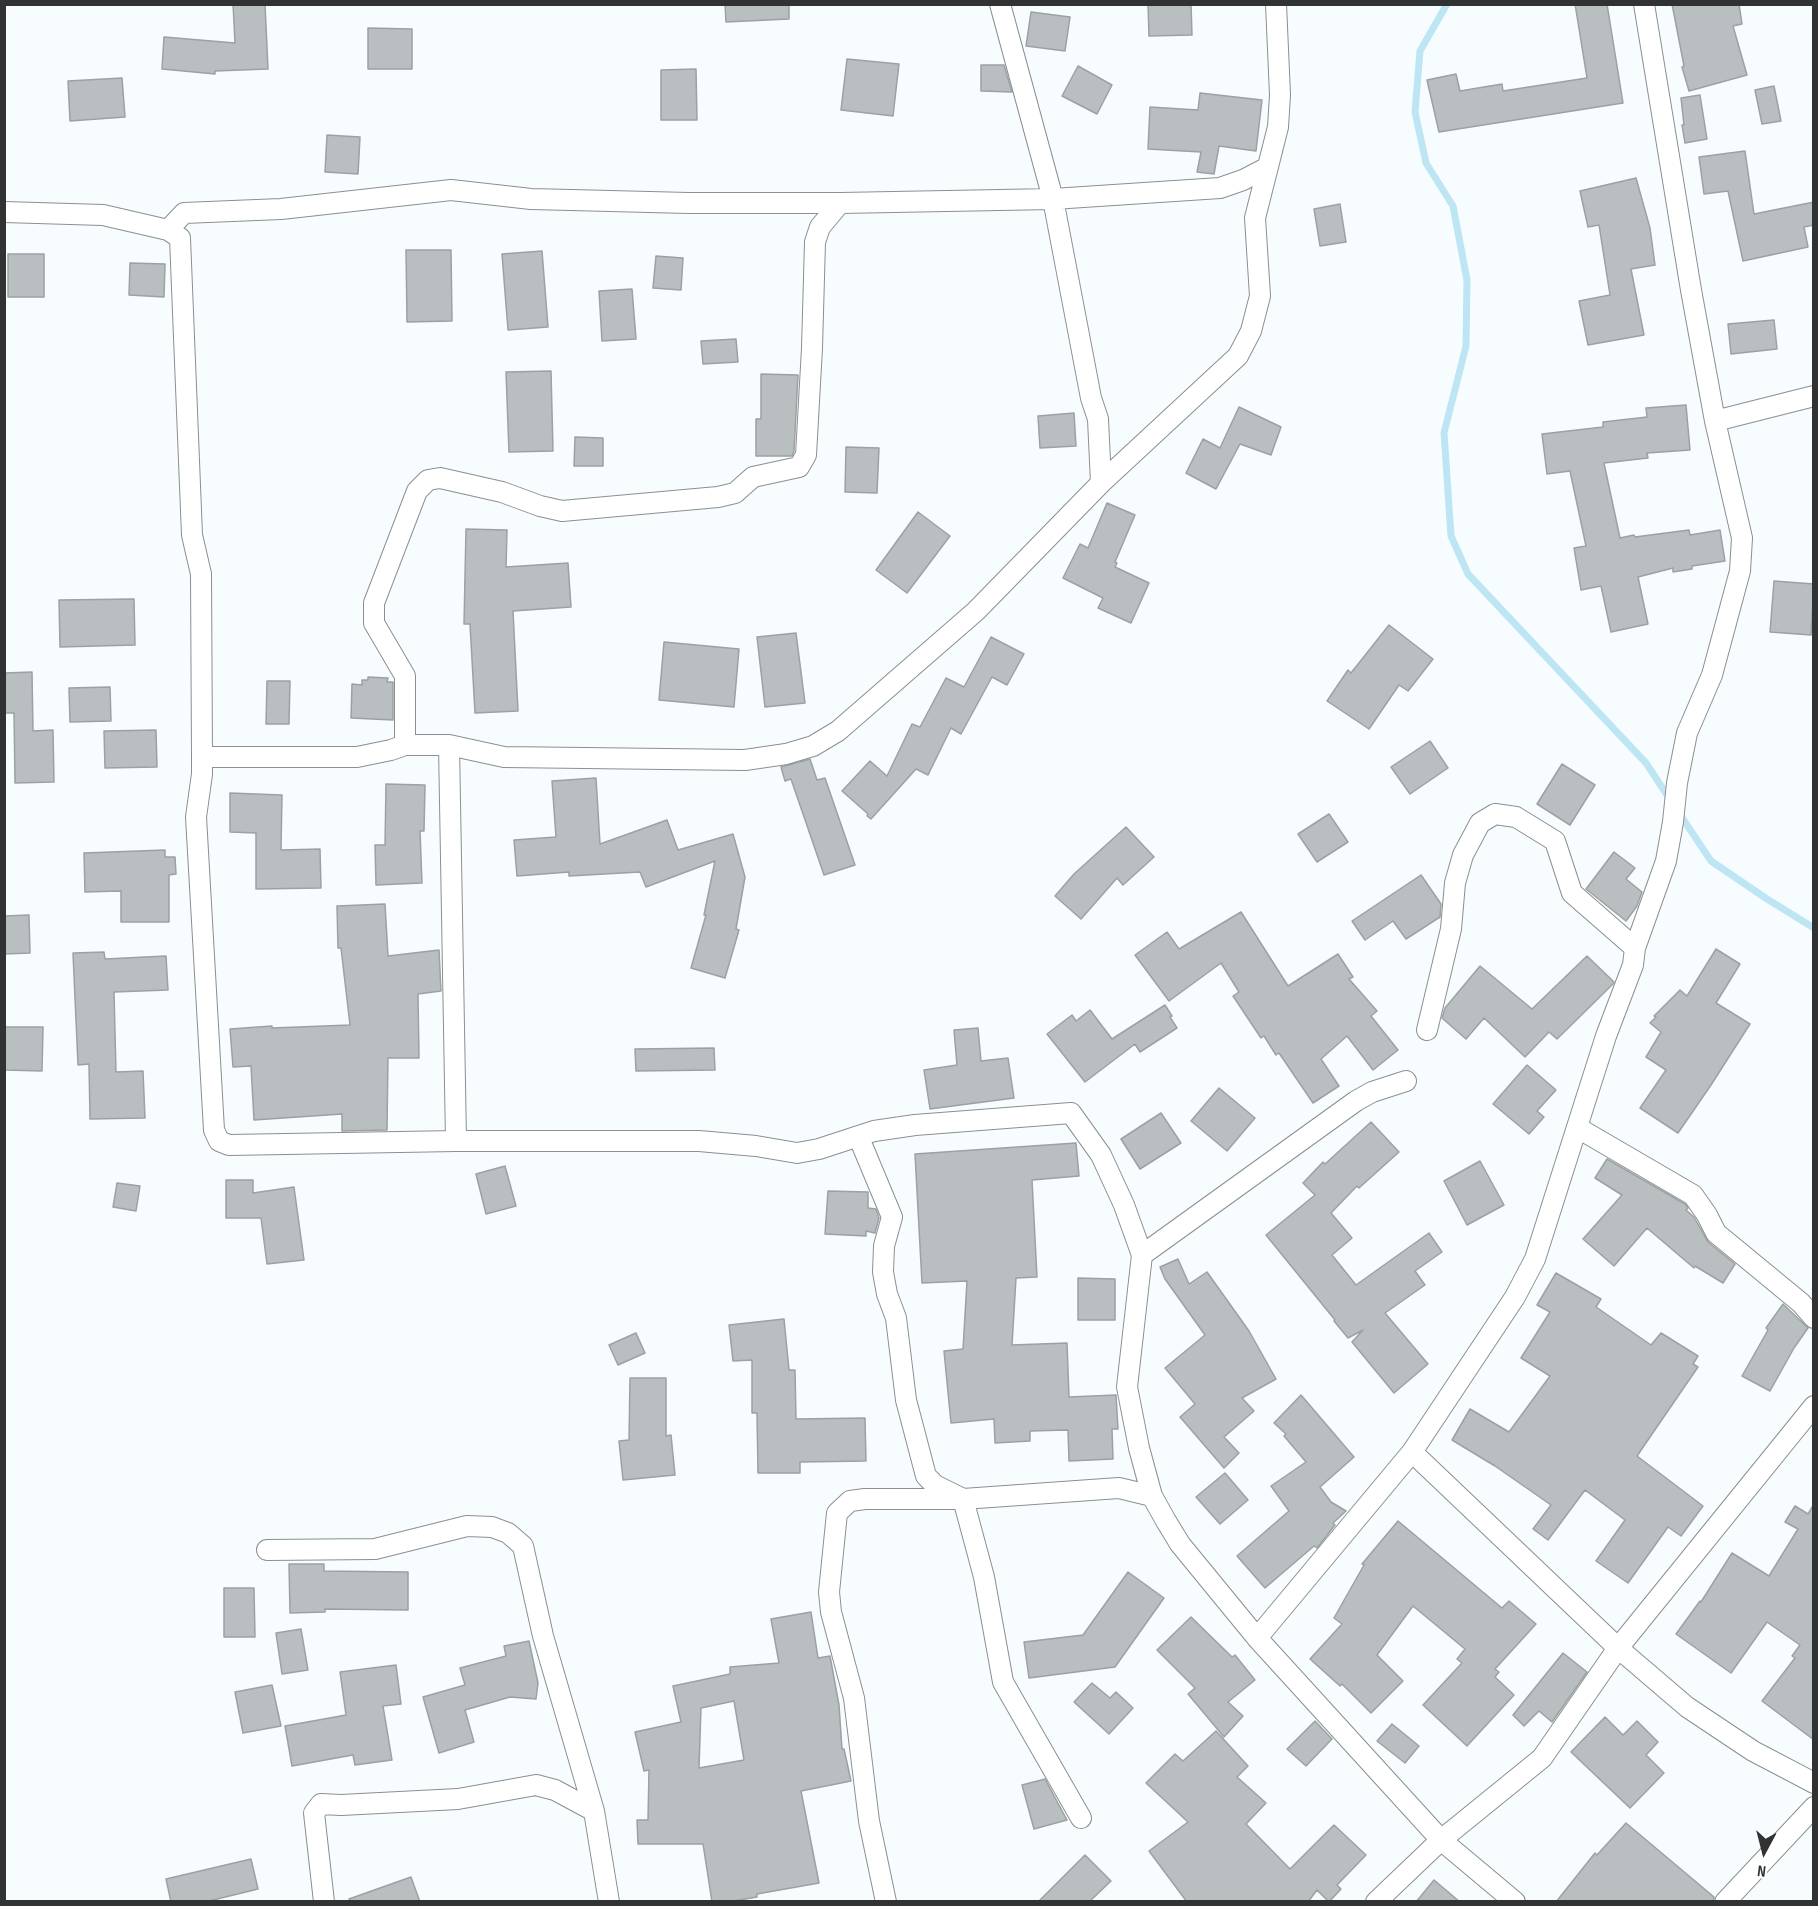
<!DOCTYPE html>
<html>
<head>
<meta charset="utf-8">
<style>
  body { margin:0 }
  #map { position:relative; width:1818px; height:1906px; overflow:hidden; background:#f7fdff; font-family:"Sofia Sans Condensed",sans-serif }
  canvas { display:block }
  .frame { position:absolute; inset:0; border:6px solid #303233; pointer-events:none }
  .north { position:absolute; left:1734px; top:1822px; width:60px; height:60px; -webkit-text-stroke:4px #fff; paint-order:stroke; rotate:187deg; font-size:16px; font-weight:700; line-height:24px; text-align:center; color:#303233 }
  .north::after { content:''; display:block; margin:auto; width:21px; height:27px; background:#303233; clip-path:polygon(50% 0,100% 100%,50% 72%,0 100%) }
</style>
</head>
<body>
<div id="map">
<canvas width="1818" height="1906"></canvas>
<div class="frame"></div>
<div class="north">N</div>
</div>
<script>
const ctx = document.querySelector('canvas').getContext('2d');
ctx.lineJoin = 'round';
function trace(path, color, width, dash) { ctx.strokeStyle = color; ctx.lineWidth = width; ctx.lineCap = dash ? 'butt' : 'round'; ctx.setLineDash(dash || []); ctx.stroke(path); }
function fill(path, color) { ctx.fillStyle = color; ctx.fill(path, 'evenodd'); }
trace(new Path2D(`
  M1447,4l-27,47 -5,61 11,51 27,43 14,74 -1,66 -22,87 7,103 17,38 178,189 25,38
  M1679,813l32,48 56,38 47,29`), '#bde5f3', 7);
const building = new Path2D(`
  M233,4h32l3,65 -53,2v3l-53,-5 2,-32 71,6z
  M725,4h64v15l-63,3z
  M1148,4h43l1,31 -43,1z
  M1575,4h32l16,99 -184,29 -12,-52 29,-6 4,17 42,-7 1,7 84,-13z
  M1672,4h67l3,20 -9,2 14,49 -58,16 -7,-24 2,-1z
  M1031,12l39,5 -5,34 -39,-5z
  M368,28l44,1v40h-44z
  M847,59l52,5 -6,52 -52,-6z
  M981,65h23l8,27 -31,-1z
  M1078,66l34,19 -15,29 -35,-18z
  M696,69l1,51h-36v-50z
  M122,78l3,39 -55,4 -2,-40z
  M1774,86l7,35 -19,3 -7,-34z
  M1200,93l62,7 -6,51 -37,-5 -5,28 -17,-2 4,-20 -53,-3 2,-42 48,3z
  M1700,95l7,44 -22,4 -3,-18h2l-3,-27z
  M327,135l33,2 -2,37 -33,-2z
  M1745,151l9,63 60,-12v23l-10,2 4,20 -65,14 -15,-70 -24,3 -5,-37z
  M1636,178l14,50 5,37 -24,4 13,66 -56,10 -9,-44 31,-6 -11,-70 -11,2 -8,-36z
  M1340,204l6,38 -26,4 -6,-37z
  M406,250h45l1,71 -45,1z
  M542,251l6,76 -40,3 -6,-76z
  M8,254h36v43h-36z
  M656,256l27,2 -2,32 -28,-2z
  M130,263l35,1 -1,33 -35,-2z
  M632,289l4,50 -34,2 -3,-50z
  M1774,320l3,29 -46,5 -3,-30z
  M736,339l2,23 -35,2 -2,-23z
  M551,371l2,80 -44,1 -3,-80z
  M761,374l37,1 -4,76 -2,5h-36v-37h5z
  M1686,405l4,45 -43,3 1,5 -44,5 16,75 14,-3 1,2 54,-7 1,5 30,-5 5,31 -33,5v3l-19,3v-4l-35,9 10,47 -37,8 -10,-46 -20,4 -7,-42 12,-2 -16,-75 -23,3 -5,-40 61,-7v-5l44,-5 -1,-9z
  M1239,407l42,20 -10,28 -31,-11 -24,45 -30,-16 17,-34 17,9z
  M1074,413l2,33 -36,2 -2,-32z
  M575,437l28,1v28h-29z
  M846,447l33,1 -2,45 -32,-1z
  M1107,503l28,12 -20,47 2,1 -2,4 34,16 -18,40 -33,-15 5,-10 -40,-20 17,-34 8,4z
  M918,512l32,24 -43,57 -31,-23z
  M466,529l41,1 -1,37 62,-4 3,44 -58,4 5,100 -43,2 -5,-89h-6z
  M1774,581l40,3 -3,51 -41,-3z
  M134,599l1,46 -75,2 -1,-47z
  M1389,625l44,34 -25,32 -9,-6 -30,44 -42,-28 21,-31 3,3z
  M796,633l9,70 -40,4 -8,-70z
  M991,637l33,17 -17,31 -15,-8 -31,57 -10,-6 -23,47 -12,-6 -45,50 -4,-3 1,-2 -26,-23 28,-30 17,15 25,-52 8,3 26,-49 18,9z
  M664,642l75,7 -5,58 -75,-7z
  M32,672l1,59 20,-1 1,52 -39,1 -1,-70h-10v-40z
  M368,677l20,1 -1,4h6v38l-42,-2 1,-34 10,1v-5h6z
  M267,681h23l-1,43h-23z
  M110,687l1,34 -41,1 -1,-34z
  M156,730l1,37 -52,1 -1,-37z
  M1430,741l18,27 -38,26 -19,-27z
  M810,759l7,21 8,-2 30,87 -31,10 -33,-96 -6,2 -4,-14z
  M1562,764l33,21 -25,40 -33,-21z
  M596,778l4,66 67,-24 11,30 55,-16 12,43 -9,52 3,1 -14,48 -34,-10 15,-53h-2l11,-54 -69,26 -6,-15 -71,4v-4l-52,4 -3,-36 42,-3 -4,-56z
  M386,784l39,1 -1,46h-4l2,52 -46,2 -1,-40h10z
  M230,793l52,2 -1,55 39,-1 1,39 -65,1v-56l-26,-1z
  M1329,814l19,28 -31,20 -19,-28z
  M1126,827l28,30 -31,28 -6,-7 -36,41 -26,-23 19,-22z
  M165,850v7h10l1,17 -7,1v47h-48v-31l-36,1 -1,-39z
  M1614,852l21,16 -9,11 16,13 -5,14 -11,15 -40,-32z
  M1421,875l20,29 -1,13 -34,22 -13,-18 -28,19 -13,-19z
  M385,904l3,52 51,-6 2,41 -23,3 1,64h-31l-1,72 -45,1v-17l-88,6 -3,-54 -18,1 -3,-38 42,-3v2l78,-3 -9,-77h-3l-1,-42z
  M1241,912l47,74 50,-32 15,23 -4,2 28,32 -6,5 27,34 -25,20 -26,-34 -26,23 18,27 -26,17 -34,-50 -3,2 -12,-19 -3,2 -28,-42 6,-4 -18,-29 -52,38 -34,-46 32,-23 12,17z
  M29,915l1,38 -26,1v-38z
  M1716,949l24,15 -24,39 34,21 -39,61 -33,48 -38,-25 26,-38 -20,-13 15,-25 -11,-9 6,-6 -2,-1 26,-26 7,6z
  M104,952l1,7 61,-3 2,34 -54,2 2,80 27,-1 2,47 -55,1 -1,-55 -11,1 -5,-112z
  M1587,956l27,26 -1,2 -56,55 -8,-7 -24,25 -41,-39 -18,21 -24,-21 3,-10 35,-42 52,43z
  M1165,1005l7,11 -2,1 7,11 -37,24 -5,-8 -50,38 -38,-48 25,-19 4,6 14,-11 22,29z
  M4,1027h39l-1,44 -38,-1z
  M978,1028l3,33 27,-3 6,40 -84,11 -6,-39 33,-5 -3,-35z
  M714,1048l1,22 -79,1 -1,-22z
  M1527,1065l29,25 -19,21 7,6 -15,17 -36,-30z
  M1219,1088l36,30 -28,33 -36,-30z
  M1161,1113l20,30 -41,26 -19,-30z
  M1371,1122l28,30 -40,36 -2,-2 -26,27 21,25 -20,17 24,30 73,-52 13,19 -27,19 10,14 -40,28 43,51 -34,29 -42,-51 11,-12 -15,8 -14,-17 1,-1 -69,-85 49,-40 -12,-12 20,-21 2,2z
  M1076,1143l3,33 -47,4 5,97 -21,1 -4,67 55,-2 2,54 47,-2 2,34h-6l1,30 -44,2 -1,-31 -38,1v10l-35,2 -1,-24 -43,4 -7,-72 19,-2 4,-68 -45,2 -7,-129z
  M1607,1159l78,45 3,4 -2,2 8,7 14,25 27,22 -12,19 -28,-17 -1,2 -47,-40 -33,38 -31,-27 39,-44 -27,-17z
  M1480,1161l24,44 -37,20 -23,-44z
  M505,1166l11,40 -30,8 -10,-40z
  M226,1180h27v13l41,-6 10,73 -37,4 -6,-46h-35z
  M117,1183l23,3 -4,25 -23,-4z
  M828,1191l40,1v16l8,1 3,9 -4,15 -9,-2v5l-41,-2z
  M1178,1259l11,25 18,-12 42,59 27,48 -34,19 12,13 -30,26 15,16 -15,15 -44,-51 15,-13 -30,-36 40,-33 -40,-56 -5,-12z
  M1556,1273l45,26 -5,8 55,38 10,-12 37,23 -5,8 5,3 -61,89 66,50 -22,30 -13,-9 -40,56 -32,-22 29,-41 -40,-30 -37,50 -15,-11 18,-24 -56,-39 -43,-26 18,-31 39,23 41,-56 -29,-18 29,-46 -13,-7z
  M1078,1278l37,1v41h-37z
  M1783,1304l25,24 -14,20 -24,43 -28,-15 26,-46 -2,-2z
  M784,1319l5,51h6l1,49 69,-1 1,43 -66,1v11h-42l-1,-60h-5v-53l-19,1 -4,-36z
  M636,1333l9,20 -27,12 -9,-20z
  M630,1378h36v58l5,-1 4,40 -52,5 -4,-39 10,-1z
  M1301,1395l53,62 -34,30 11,15 15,9 -13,12 2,2 -18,23 -3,-2 -49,42 -28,-32 52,-45 -18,-25 35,-24 -22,-26 2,-2 -12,-11z
  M1225,1473l23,27 -28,24 -24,-27z
  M1814,1504v236l-52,-39 33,-43 -3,-2 8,-11 -33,-23 -36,51 -55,-39 24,-33 1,1 31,-49 37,23 29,-47 -13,-7 10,-16 13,8z
  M1398,1521l104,87 7,-7 27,23 -41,45 4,3 -4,5 19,18 -47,51 -44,-41 39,-42 -5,-4 8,-10 -52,-43 -36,49 26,26 -32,32 -29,-29 -2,2 -30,-27 32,-35 -8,-6 30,-53 -2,-1z
  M289,1564h35v7l84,1v38l-83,-1v3l-35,1z
  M1128,1572l36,26 -49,69 -86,11 -5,-36 59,-7z
  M224,1588h30l1,49h-31z
  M811,1612l7,46 12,-2 9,49 3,44h2l7,32 -50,10 18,92 -62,11v3l-29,5h-16l-9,-58h-65l-1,-24h11l1,-50 -5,1 -9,-39 46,-10 -8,-36 57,-12v-7l49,-4 -8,-44zM734,1701l10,59 -45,8 2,-60z
  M1191,1617l41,40 3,-2 20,25 -27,22 15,14 -19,21 -36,-43 7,-6 -38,-38z
  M301,1629l7,41 -26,4 -6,-41z
  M529,1641l9,42 -2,16 -26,-2 -45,13 9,32 -35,11 -16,-56 42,-12 -5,-17 46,-12 -2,-10z
  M1563,1653l24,19 -35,50 -13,-11 -15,15 -11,-11z
  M396,1665l5,39 -18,2 9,54 -37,5 -2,-10 -61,11 -7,-40 61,-11 -6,-43z
  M1092,1683l18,15 6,-6 17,16 -24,26 -35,-32z
  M272,1685l9,41 -38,7 -8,-41z
  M1605,1717l18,18 14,-14 21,21 -12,13 18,18 -34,35 -59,-56z
  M1315,1721l17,18 -26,27 -19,-17z
  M1392,1724l27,22 -14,17 -28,-22z
  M1216,1731l32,35 -11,11 29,26 -20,21 44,45 44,-44 32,30 -29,30 4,4 -12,13 -12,-12 -9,12h-121l-38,-51 39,-29 -42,-39 29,-29 8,7z
  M1045,1779l22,41 -33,9 -12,-44z
  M1626,1823l88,74 -1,5h-157l39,-49 2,2z
  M1085,1855l26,26 -22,21h-51z
  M251,1859l7,30 -53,13h-34l-5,-23z
  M411,1877l9,25h-70l-1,-3z
  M1434,1880l26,22h-44z`);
fill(building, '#b9bec0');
trace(building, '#9ca1a3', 1.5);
const street = new Path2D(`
  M1000,4l53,195 38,199 7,21 3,64
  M1276,4l4,91 -2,32 -23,91 5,78 -9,35 -13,25 -137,127 -125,128 -138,120 -25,15 -27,8 -41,6 -241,-3 -55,-12h-44l-14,5 -34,7h-155v17l-6,43 18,313 5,11 10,4 227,-4h243l57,5 41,7 22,-4 55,-18 41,-6 156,-12 30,42 23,50 18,50 -15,132 12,61 13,48 14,25 14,23 77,94 184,202 74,62
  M4,212l99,3 65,15 12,8 12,297 9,39 1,183
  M168,230l16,-17 97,-4 170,-19 80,9 158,4h151l213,-4 167,-11 23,-8 25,-13
  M1715,421l99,-25
  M405,745v-69l-31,-53v-20l43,-112 11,-11 12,-2 62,14 38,14 22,5 156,-14 17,-4 18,-16 46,-10 7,-12 6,-107 3,-106 5,-15 20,-24
  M449,745l7,396
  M1427,1030l24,-101 4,-46 8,-28 17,-32 15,-9 21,3 39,24 17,52 63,55
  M1578,1128l115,67 14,20 9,18 85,70 13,15
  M859,1138l33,79 -8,29 -1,26 4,22 9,24 10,82 20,76 9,9 28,14 21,78 19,105 78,136
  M1142,1255l214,-154 16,-9 34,-11
  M1412,1452l206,196 69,59 66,44 61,32
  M267,1550l108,-1 92,-23 25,1 16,6 15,13 20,90 51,175 15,91
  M1257,1638l155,-186 103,-155 20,-38 71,-223 27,-71 2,-17 31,-87 7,-39 4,-39 10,-50 25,-58 28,-104 2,-33 -27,-117 -24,-131 -47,-286
  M324,1902l-10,-89 7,-9 20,1 117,-6 78,-14 19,5 39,21
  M886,1902l-17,-81 -15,-123 -23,-86 -2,-20 8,-79 13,-12 15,-2h98l156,-11 33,8
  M1376,1902l65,-62 101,-82 76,-110 196,-242
  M1725,1902l89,-95`);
trace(street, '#8a8f91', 22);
trace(street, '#fff', 20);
</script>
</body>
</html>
